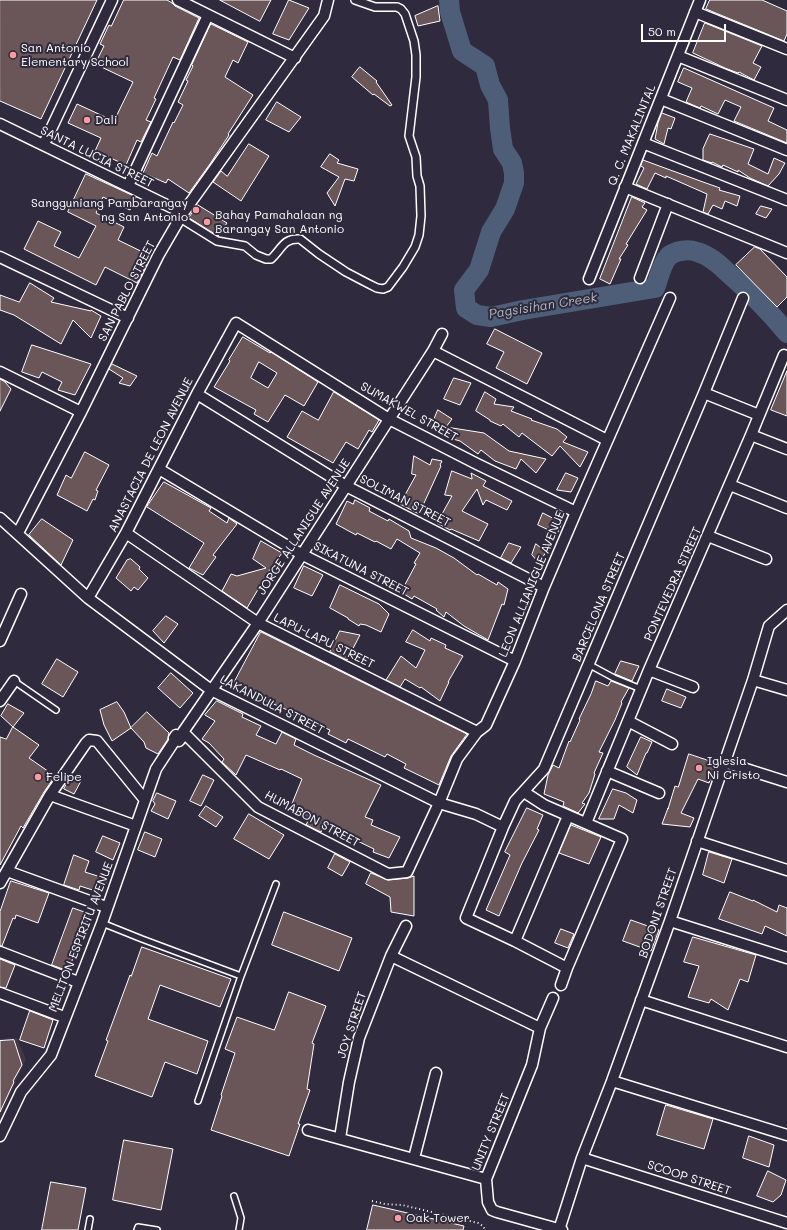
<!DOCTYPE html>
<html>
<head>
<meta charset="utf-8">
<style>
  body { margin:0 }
  #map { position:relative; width:787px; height:1230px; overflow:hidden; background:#2f2a3d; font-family:Mali,sans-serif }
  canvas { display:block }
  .scale { position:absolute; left:641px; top:24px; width:85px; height:18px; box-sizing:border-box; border:2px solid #fff; border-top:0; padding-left:5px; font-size:12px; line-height:14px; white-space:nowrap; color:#fff; -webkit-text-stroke:3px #2f2a3d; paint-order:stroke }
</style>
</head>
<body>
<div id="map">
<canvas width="787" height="1230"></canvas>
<div class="scale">50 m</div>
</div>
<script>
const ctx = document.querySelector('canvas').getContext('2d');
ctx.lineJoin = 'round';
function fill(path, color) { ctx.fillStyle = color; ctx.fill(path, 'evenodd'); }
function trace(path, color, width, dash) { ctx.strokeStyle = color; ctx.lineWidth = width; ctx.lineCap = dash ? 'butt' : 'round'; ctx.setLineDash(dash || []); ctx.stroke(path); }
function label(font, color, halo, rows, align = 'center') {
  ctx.font = font + ' Mali,sans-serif'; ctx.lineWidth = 4; ctx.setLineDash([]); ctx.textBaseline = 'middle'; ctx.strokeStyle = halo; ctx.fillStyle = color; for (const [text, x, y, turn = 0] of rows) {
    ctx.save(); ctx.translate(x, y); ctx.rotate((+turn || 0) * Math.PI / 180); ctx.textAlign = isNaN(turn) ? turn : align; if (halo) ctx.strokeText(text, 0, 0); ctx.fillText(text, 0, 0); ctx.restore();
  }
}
fill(new Path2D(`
  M17,1038l9,21 -26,58v-78z`), '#413745');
trace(new Path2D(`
  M449,0l1,12 12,39 23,15 5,19 8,15 2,28 3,21 9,14 2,10v10l-9,26 -14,23 -12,38 -15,20 2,18 11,7 14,2 32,-7 132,-22c4,-10 6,-23 13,-31 7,-7 21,-8 29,-5 12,3 22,12 30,20 22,19 42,39 60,61`), '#4e5e78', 20);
const building = new Path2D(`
  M0,0h97l-56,119 -41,-18z
  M124,0h43l5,3 3,3 24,12 -19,42 -7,-3 -19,41 2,1 -10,21 5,2 -10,20 -4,-2 -11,25 -31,-14 6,-13 -33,-15 9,-19 37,17 19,-39 -38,-18 9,-18 -4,-2 9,-19 2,1z
  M220,0h51l-11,21z
  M289,0l20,8 -20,32 -16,-6z
  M710,0h52l25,11v23l-3,7 -78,-32z
  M438,6l2,15 -22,5 -3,-10z
  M705,23l57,23 -9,17 8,4 -7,13 -15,-8 -1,1 -13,-5 -32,-15z
  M211,24l37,18 -10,21 -5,-3 -8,17 28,18 -25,39 1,1 -19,29 -21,29 -21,-14 -2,4 -23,-10 9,-20 5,3 16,-34 1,1 9,-18 -5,-3 10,-21 -2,-1 7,-14 -1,-1z
  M360,67l17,14 -1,1 16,23 -2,1 -16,-12 -1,1 -21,-18z
  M684,68l90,40 -6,13 19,9v13l-53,-22 7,-14 -16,-7 -7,14 -17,-8 -1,2 -14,-6 6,-14 -14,-6z
  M277,102l24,15 -12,15 -23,-12z
  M662,113l13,5 -4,11 -3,-1 -4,16 -9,-5 3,-16z
  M710,134l44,15 -6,15 20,10 6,-16 11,5 -6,11 -11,12 -18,-8 -12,-8v2l-15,-7 -1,2 -10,-5v1l-9,-3v-11z
  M249,144l20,12 -28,45 -28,-19 8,-11 6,5z
  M330,154l9,6 -2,3 21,6 -4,12 -9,-2 -10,27 -8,-13 12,-16 -18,-10z
  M643,160l60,22 17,6 -1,2 21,6 -3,10 -12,-5 -3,8 -9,-4 -5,9 -5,-2 4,-18 -41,-18v2l-11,-5 -8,16 -11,-5 8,-16 -3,-2z
  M86,174l50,23 -6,13 -27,-13 -7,16 28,14 -6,13 33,16 -14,27 -32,-16 -9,18 -72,-36 14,-28 23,11 -7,14 25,12 17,-32 -28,-14z
  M632,197l13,6 -3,4 5,3 -21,34 2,1 -9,14h2l-11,25 -10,-5z
  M198,205l29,18 -9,13 -29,-18z
  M761,206l11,3 -6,9 -10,-4z
  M755,247l5,2 27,28v20l-10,10 -41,-42z
  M30,283l24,15 -3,4 40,9v-1l10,6 -10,22 -18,-18 -12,24 -47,-29 -14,-5v-15l19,7z
  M495,329l47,24 -15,31 -31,-16 8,-16 -17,-8z
  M243,337l27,16 1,-1 47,30 -14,24 -19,-11 -17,27 -14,-8 2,-4 -42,-23 16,-26 -1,-1zM259,362l18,11 -9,15 -17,-10z
  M32,345l59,19 -16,31 -17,-5 4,-8 -20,-10 -3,6 -17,-6z
  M112,364l25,12 -7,10 -11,-3 4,-5 -14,-9z
  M787,371v45l-16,-6z
  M454,378l17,5 -11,22 -16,-6z
  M0,379l5,3 6,7 -11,22z
  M334,392l45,28 -7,12 -3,-2 -11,19 -12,-7 -13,21 -46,-26 15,-26 16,9z
  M485,392l11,7 -2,5 20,3 -3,4 21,8 -1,1 26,9 10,8 -4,5 25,10 -8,15 -20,-21 -8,10 -30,-23 -3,4 -16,-13 -2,2 -11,-5v-1l-14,-9z
  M438,410l14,9 -6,8 38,6 25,18 37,8 -10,14 -15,-14 -5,10 -21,-8 -14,-11 -3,4 -18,-13 -7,-2 -1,1 -26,-16 5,1z
  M85,452l24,13 -13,25 2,1 -3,9 -2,-1 -6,12 -30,-16 9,-20 5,3z
  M414,456l16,9 2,-6 10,2 -2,4 1,1 -22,48 -19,-10 16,-29 -4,-1z
  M452,471l20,8v-1l-1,-5 15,8 -3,5 29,15 -5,9 -21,-10 -3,5 -6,-16 -15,22 26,13 -9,17 -28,-12 -1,1 -13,-7 15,-27 -7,-1z
  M566,473l12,5 -7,14 -14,-2z
  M164,482l47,26 -2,3 18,12 2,-5 8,6 -24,31 3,2 -13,18 -14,-7 15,-25 -57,-36z
  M355,500l15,8 -1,3 19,10 1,-2 20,12 2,7 25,10 18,10 23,17 1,-1 19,11 1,-3 10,7 -4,16 -2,-1 -14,36 -24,-14 -18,-14 -2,5 -8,-7 1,-1 -23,-13 -2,3 -11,-7 15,-28 -2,-1 6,-10 -23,-14 -6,10 -15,-8 -1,1 -18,-9 -1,2 -20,-11 11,-23 6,3z
  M543,513l19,10 -5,11 -19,-9z
  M42,519l31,21 -12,25 -32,-30z
  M261,541l21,12 -13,18 -22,37 -25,-17 9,-17 6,2 29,-8 -13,-9z
  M509,543l12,4 -10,16 -10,-5z
  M536,544l10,8 -7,11 -7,-8z
  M131,559l9,8 -1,2 9,9 -10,12 -4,-3 -3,4 -15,-13 11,-18z
  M304,566l19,9 -11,21 -18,-8z
  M340,585l39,19 10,10 -8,18 -15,-7 -6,-1 -1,2 -11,-7v-1l-18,-10z
  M166,616l12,8 -14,19 -11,-12z
  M413,630l17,11 1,-3 15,7 -1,3 18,8 -15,26h1l-9,19 -19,-14 -1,1 -15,-9 -5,8 -14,-7 15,-24 15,12 9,-18 -19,-8z
  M340,631l20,4 -13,25 -17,-8z
  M261,632l206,102 -16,22 -12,29 -35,-17 2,-4 -19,-10 -2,3 -37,-18 -2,4 -18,-9 2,-4 -21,-9v1l-18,-8 1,-2 -37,-16 1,-2 -22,-11z
  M57,659l21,13 -15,25 -21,-13z
  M621,661l18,5 -7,15 -17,-7z
  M171,673l22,20 -13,15 -22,-20z
  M596,681l12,5 3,-5 18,7 -8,14 1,1 -7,17 -16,32 4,1 -9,20 1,1 -6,19 -7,10 3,1 -7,9 -15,-7 1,-4 -20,-8 4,-19 5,-10 6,3 10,-27 1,1 10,-22 -1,-1 12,-25z
  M667,689l19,8 -5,11 -19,-7z
  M217,701l26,13 -1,3 19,9 -5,9 20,9 6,-12 14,7 -2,6 20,10 67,30 -16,32 8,3 -2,5 29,12 -11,21 -16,-6 1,-3 -27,-13 1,-3 -22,-11 -5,10 -15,-7 3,-6 -20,-8 13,-32 -21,-10 -1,1 -34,-15 -10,20 -14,-13 2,-3 -15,-16 -7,-4 13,-18 -10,-6z
  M117,702l7,10 7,16 -19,13 -8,-16 -4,-15z
  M8,704l16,9 -11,14 -12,-11z
  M147,712l22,21 -1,6 -10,15 -12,-6 -2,-6 -13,-14z
  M13,727l26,18 -10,13 26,18 -11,16 -21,36 -2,-2 -21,39v-128l6,2z
  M641,737l11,5 -5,11h-1l-9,22 -10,-8z
  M689,754l27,9 -7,20 -11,-4 -17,34 13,5 -4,9 -28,-3 6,-16v1l7,-23 3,1z
  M203,775l11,5 -13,26 -11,-5z
  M71,776l10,5 -7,13 -10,-5z
  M613,789l13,4 11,7 -4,13 -14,-8 -5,14h-15z
  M157,793l19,8 -8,18 -17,-8 4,-7 -2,-3z
  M206,806l17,11 -7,10 -17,-11z
  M527,808l16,7 -6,14 2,1 -17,33 -23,53 -13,-6 24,-55 -5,-3z
  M249,814l35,21 -15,24 -35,-20z
  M571,825l30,12 -12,27 -30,-11z
  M145,832l17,7 -7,18 -17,-7z
  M103,836l17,7 -7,17 -17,-8z
  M709,852l23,7 -8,24 -21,-8z
  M335,854l15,8 -8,14 -14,-8z
  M74,855l15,6 -4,11 22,7 -5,14 -22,-7 -1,4 -15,-5z
  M371,873l17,7 20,-2 6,-2v40l-23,-4 -1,-15 -24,-13z
  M11,881l38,12 -11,30 -22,-8 -1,4 -2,-1 -11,28h-2v-34z
  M730,892l23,9v-1l24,12 2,-7 8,3v28l-22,-10 -3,8 -43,-15z
  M73,908l17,6 -22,57 -16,-6z
  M284,912l68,26 -13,33 -67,-26z
  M631,920l28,10 -8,21 -28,-10z
  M561,929l13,5 -6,14 -13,-5z
  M693,937l63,18 -8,27 -8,-3 -12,31 -17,-11 -2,4 -21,-6 11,-31 -15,-4z
  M142,947l89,32 -11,28 -60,-22 -12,34 60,22 -11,33 -32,-12 -13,35 -57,-21 13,-35 -2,-1 24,-65 1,1z
  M0,959l15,6 -9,23 -6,-1z
  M289,992l37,14 -14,37 2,1 -7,45 3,1 -12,34h2l-11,32 -78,-26 11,-34 -1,-1 14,-42 -10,-4 12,-32 37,13z
  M30,1011l23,9 -9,28 -24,-8z
  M14,1040l8,25 -9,16 1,1 -14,30v-71z
  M666,1105l47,14 -9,30 -47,-14z
  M749,1136l25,9 -5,22 -26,-9z
  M124,1140l49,9 -12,61 -48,-10z
  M768,1171l18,9 -5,15 -8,7 -16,-6z
  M51,1182l35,6 -8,42h-36z
  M373,1205l91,21 -1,4h-96z`);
fill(building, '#6a5559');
trace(building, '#fff', 1);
const service = new Path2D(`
  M588,664l26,14 27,11
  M14,681l42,29
  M102,923l40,16 99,37
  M198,1101l43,-125 35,-92
  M234,1196l7,22 -2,12
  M88,1230l2,-11
  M137,1230l1,-3 19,3`);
const pedestrian = new Path2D(`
  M180,218l37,23 28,5 11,9 10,4h5c11,-10 12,-21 29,-20l19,15 27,18 21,11 10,5 6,1 5,-2 15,-20 12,-20 4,-12 2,-19 -1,-30 -3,-10 -1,-19 -7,-21 7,-59v-22l-2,-14 -9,-27 -4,-5 -4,-2h-22l-20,-7`);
const minor = new Path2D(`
  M178,0l117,58
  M695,12l92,37
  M678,56l109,44
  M661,99l126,51
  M0,124l183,89
  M643,143l144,57
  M44,144l68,-144
  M128,186l80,-171
  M625,187l162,66
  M0,257l128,61
  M640,278l28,-74
  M589,279l111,-279
  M433,351l174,89
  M0,372l81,40
  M704,393l55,22
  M197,394l149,92 198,101
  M751,435l36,14
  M159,469l142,85 214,107
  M730,485l57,23
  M0,518l88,80 123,92 228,113 37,11 27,13
  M18,533l63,-121 77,-156 25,-43 141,-197 4,-16
  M126,533l132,90 219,109
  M708,536l58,23
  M88,598l38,-65 71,-139 39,-71 153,96 88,45 99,48
  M0,641l21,-47
  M649,670l44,17
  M753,680l34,10
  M0,701l14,-20
  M628,721l44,23
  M183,732l75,75 130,67 19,-2 32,-69 18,-44 20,-27 9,-7 29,-64 29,-74 32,-75 94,-214
  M175,740l4,1 4,-5v-4l75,-109 175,-272 9,-17
  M724,762l63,20
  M607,771l52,22
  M524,792l20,13 78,34 -55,129 -6,17
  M50,795l86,31
  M586,823l63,-153 102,-235 33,-80
  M697,841l90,29
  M7,871l99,36
  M0,883l50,-88 36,-52 3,-3 8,1 48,59
  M670,921l117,37
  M515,941l53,-125
  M0,952l78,30
  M391,956l149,72
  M567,968l-52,-27 -49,-23 37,-91 12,-26 29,-32 160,-376 39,-95
  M0,993l64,24
  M553,998l-13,30 -8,37 -46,114 2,23 4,8 5,2 65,18
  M641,1000l146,47
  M612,1081l175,54
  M308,1130l178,49
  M0,1136l21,-44 30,-37 51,-132 54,-154 19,-29 -1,-2 2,-3
  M340,1138l9,-56 10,-44 32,-82 15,-30
  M414,1158l22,-85
  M582,1158l205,65
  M559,1230l23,-72 30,-77 58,-160 83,-241 16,-54 18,-16`);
trace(service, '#fff', 8);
trace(pedestrian, '#fff', 10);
trace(minor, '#fff', 13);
trace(new Path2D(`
  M372,1201l13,3 17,1 76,18 5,3 2,4`), '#fff', 2, [1, 3]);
trace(service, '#2f2a3d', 5);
trace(pedestrian, '#2f2a3d', 7);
trace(minor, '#2f2a3d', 10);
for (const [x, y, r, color] of [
  [13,55,4,"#ff9aa2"],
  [87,120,4,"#ff9aa2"],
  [196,210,4,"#ff9aa2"],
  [207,222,4,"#ff9aa2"],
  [699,768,4,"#ff9aa2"],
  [38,777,4,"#ff9aa2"],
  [398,1218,4,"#ff9aa2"]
]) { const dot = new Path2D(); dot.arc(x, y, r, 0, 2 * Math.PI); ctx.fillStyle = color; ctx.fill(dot); trace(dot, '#2f2a3d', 1.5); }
label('12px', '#fff', '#2f2a3d', [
  ["San Antonio",21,48],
  ["Elementary School",21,62],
  ["Dali",95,120],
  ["Sangguniang Pambarangay",188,203,"right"],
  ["ng San Antonio",188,217,"right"],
  ["Bahay Pamahalaan ng",215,215],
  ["Barangay San Antonio",215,229],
  ["Iglesia",707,761],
  ["Ni Cristo",707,775],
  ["Felipe",46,777],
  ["Oak Tower",406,1218]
], 'left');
label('12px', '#fff', '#2f2a3d', [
  ["Q. C. MAKALINTAL",632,135,-68],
  ["SANTA LUCIA STREET",97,157,26],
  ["SAN PABLO STREET",127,291,-63],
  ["SUMAKWEL STREET",409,412,29],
  ["ANASTACIA DE LEON AVENUE",151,455,-63],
  ["SOLIMAN STREET",405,501,27],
  ["JORGE ALLANIGUE AVENUE",304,527,-57],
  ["SIKATUNA STREET",361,569,27],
  ["LEON ALLIANIGUE AVENUE",532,584,-68],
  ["PONTEVEDRA STREET",673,584,-66],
  ["BARCELONA STREET",599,607,-67],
  ["LAPU-LAPU STREET",324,641,26],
  ["LAKANDULA STREET",272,705,27],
  ["HUMABON STREET",312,819,28],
  ["BODONI STREET",658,913,-71],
  ["MELITON ESPIRITU AVENUE",81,937,-69],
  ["JOY STREET",352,1025,-72],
  ["UNITY STREET",491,1132,-68],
  ["SCOOP STREET",689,1178,18]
]);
label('italic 13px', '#afb7c2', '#2f2a3d', [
  ["Pagsisihan Creek",543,306,-9]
]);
</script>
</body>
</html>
